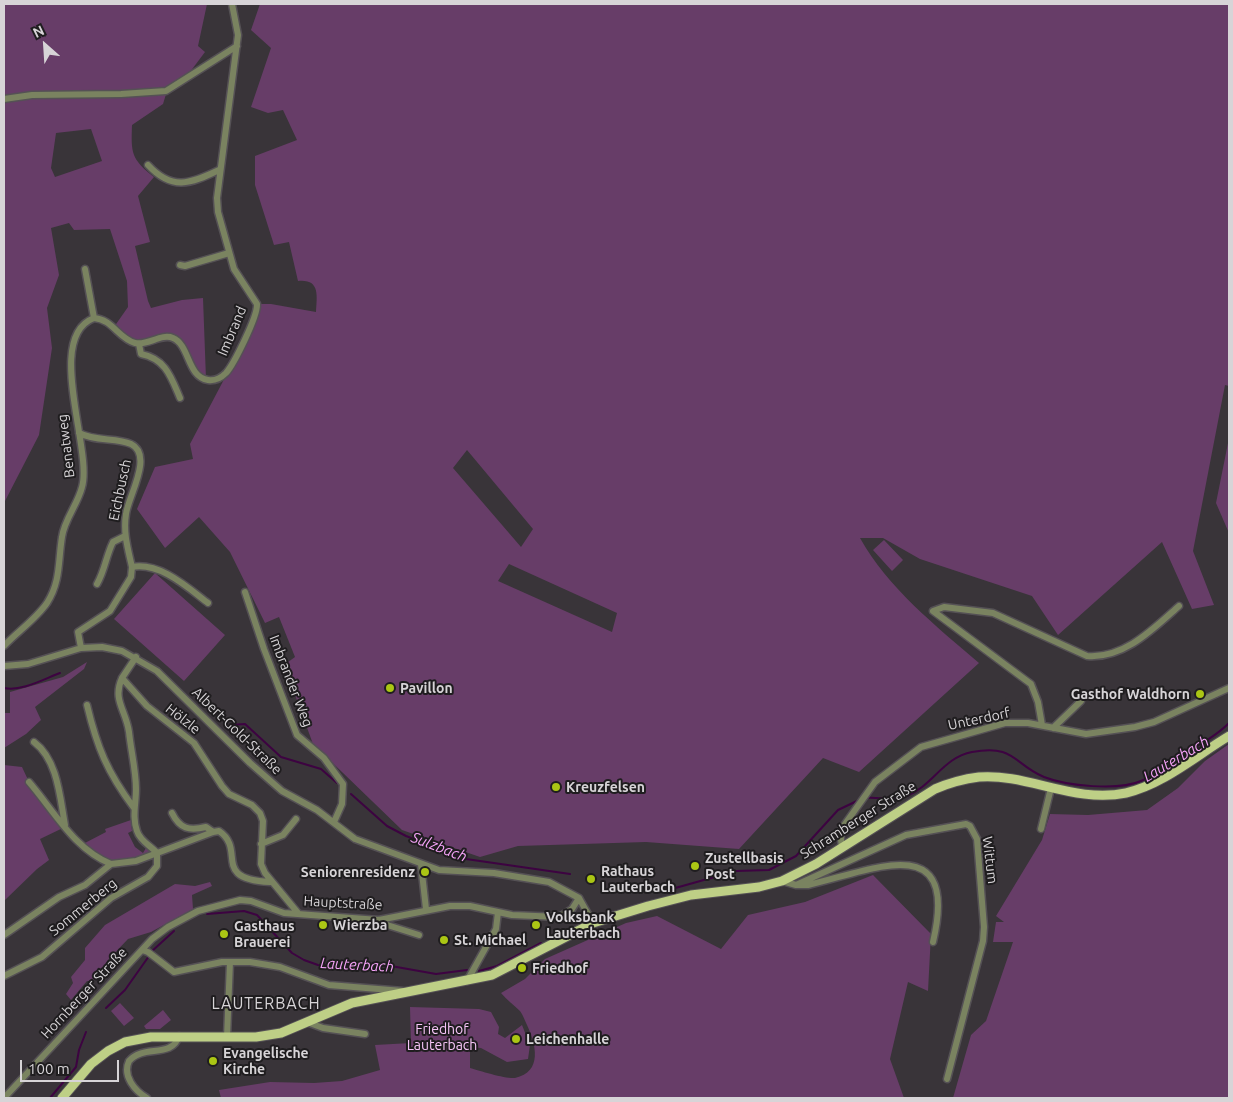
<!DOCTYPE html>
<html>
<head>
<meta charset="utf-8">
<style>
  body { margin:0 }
  #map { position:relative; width:1233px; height:1102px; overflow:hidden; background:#393439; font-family:Ubuntu,sans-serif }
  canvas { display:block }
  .frame { position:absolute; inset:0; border:5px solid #d7d4d7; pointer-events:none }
  .north { position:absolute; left:20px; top:20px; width:50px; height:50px; -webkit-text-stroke:4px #1f1d1f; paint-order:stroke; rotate:334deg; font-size:14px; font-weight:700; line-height:20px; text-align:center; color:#d7d4d7 }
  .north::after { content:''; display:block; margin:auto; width:18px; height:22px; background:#d7d4d7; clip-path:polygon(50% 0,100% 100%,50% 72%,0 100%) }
  .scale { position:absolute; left:20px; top:1060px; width:99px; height:22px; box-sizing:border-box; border:2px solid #d7d4d7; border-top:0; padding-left:6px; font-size:15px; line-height:18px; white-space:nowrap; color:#d7d4d7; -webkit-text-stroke:4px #1f1d1f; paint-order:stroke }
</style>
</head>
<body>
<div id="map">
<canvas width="1233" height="1102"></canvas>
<div class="frame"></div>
<div class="north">N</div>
<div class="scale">100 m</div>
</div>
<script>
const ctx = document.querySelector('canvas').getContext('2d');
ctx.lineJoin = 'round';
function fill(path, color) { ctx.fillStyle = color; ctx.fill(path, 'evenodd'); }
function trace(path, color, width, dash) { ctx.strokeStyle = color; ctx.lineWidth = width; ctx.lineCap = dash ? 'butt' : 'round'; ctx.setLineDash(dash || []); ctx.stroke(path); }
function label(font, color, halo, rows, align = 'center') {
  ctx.font = font + ' Ubuntu,sans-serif'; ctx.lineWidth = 4; ctx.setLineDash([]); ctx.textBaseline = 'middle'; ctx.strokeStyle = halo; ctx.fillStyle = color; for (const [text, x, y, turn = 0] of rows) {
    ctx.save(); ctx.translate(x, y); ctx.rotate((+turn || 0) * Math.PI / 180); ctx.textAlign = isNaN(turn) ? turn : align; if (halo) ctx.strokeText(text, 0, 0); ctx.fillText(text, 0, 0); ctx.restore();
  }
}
fill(new Path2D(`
  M4,4h203l-9,42 7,6 -15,20 -23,19 -4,13 -31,21c-1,28 -1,34 22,52l-16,19 12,46 -15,4 13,55 3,7 31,-8 21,-2 3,81 -6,-2 -27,-39 -34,6 -25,-17 14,-20 -1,-26 -17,-52 -36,1 -5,-7 -18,5 8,47 -12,33 5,40 -13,87 -35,68zM91,129l11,32 -47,16 -4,-9 5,-35z
  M260,4h969v382l-4,-1 -32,166 21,54 -22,4 -30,-67 -104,93 -26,-39 -112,-37 -37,-21h-23c28,50 76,88 119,125l-120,109 -36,-14 -84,91 -93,-7 -128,4 -38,11 -78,-27 -89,-86 -29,-79 11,-8 -16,-40 -14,6 -35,-71 -31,-35 -34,31 -28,-39 18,-42 38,-8 -3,-15 40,-76 27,-64h14l45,8c1,-17 4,-33 -18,-31l-9,-39 -15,3 -19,-60v-29l42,-16 -14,-30 -15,3 -17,-6 20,-59 -20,-18zM467,450l66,79 -12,18 -68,-79zM509,564l108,49 -5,19 -114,-51z
  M1229,438v95l-13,-30z
  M884,540l19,20 -11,11 -19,-21z
  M155,573l70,62 -41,46 -70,-62z
  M87,662l-3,7 -49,38 6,13 -15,14 -22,14v-35h6v-21l53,-15z
  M1229,744v354h-276l18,-63 15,-14 27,-79h-20l3,-20h8l-8,-6 46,-76 8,-26 38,1 59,-5 31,-22 27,-27z
  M4,765l18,2 7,15 36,45 -25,12 9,21 -12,9 -33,32z
  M131,820l1,11 -4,2 7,14 8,6 3,-5 4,4 -8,6 -33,3 -26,-17 23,-12 -1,-3z
  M873,875l58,59 -3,57 -20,-9 -18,77 14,39h-683l-2,-8 51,-8 44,1 28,-2 38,-11 -5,-25 36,-2 -1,-36 69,2 12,3 8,15 -1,7 7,4 17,-13 8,20 -2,14 -21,3 -26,-14 -11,-1v21c10,3 36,11 45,10 28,-6 21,-34 12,-53 -2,-4 -4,-10 -7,-14 -6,-6 -13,-11 -19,-18l24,-14 20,-20 81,-36 31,-7 64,33 27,-34 57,-13z
  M210,882l2,4 -20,9 1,14 -42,23 -23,7 -21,22 -1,6 -13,14h-6l-16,19 -5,-6 7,-11 -2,-6 14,-17v-12l20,-23 70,-41 20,2z
  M120,1003l14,15 -10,8 -13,-15z
  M163,1010l8,10 -11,9h-14l-2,-3z`), '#673d68');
trace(new Path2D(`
  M4,688c17,4 40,-9 56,-15
  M230,725l15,-1 36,33 40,12 16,14
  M351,794l36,32 19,10 60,23 104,15
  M866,798c14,-1 28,3 41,-2 25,-10 37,-39 65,-44 43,-8 41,12 72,25 23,9 74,14 97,4 14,-5 25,-17 38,-25 18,-10 36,-19 50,-33
  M661,892l75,-21 33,-1 27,-14 42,-46 21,-10
  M207,914l37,-3 13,4 35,38 12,7 14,5 73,1 45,8 31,-4
  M151,952l23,-21
  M479,971l18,-5 44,-23
  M106,1008l19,-18 24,-34
  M50,1098l26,-31 3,-17 7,-18`), '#3d0341', 2);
const minor = new Path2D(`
  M4,99l28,-4 89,-1 45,-3 71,-45
  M148,165c24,26 42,19 71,5
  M180,265l5,1 44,-13
  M94,318c18,1 25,21 41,25 13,3 26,-10 38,-5 17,7 14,39 35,42 7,1 13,-2 18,-7 8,-9 32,-57 31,-69l-23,-35 -16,-57 -1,-14 21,-163 -6,-31
  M139,344l2,10c25,5 30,23 39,44
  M79,433c17,9 37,4 52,11 23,11 -3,53 -5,70 -3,19 2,35 6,53
  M97,584c8,-14 9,-28 16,-42l12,-6
  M245,592l19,57 33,86 27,23 19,26 -1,20 -8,18
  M4,646c13,-14 32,-27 43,-43 14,-22 11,-42 15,-66 2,-17 16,-33 20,-50 11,-37 -38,-150 12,-169l-9,-49
  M81,648l-3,-16 32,-21 21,-34 1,-10c28,-5 55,20 76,36
  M136,657l-14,21 25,28 47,37 28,43 7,8 23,11 8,8 3,8 -2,43 4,9 33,40
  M4,666l24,-2 53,-16 21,-1 20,4 35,20 93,92 32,28 35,19 38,29 84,31 55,3 55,9 30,16 14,25
  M87,705c10,42 20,67 47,103
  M1042,725l-4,-23 -7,-18 -98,-73 11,-4 49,6 94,43c37,3 66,-27 92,-50
  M1053,728l28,-27
  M34,742c24,18 26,56 31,83
  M29,782c25,29 45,67 82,82
  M172,813c8,16 17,18 34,14l7,5
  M1041,829l10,-41
  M261,844l22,-9 13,-16
  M842,848l-2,-17 35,-49 46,-35 84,-24h23l58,11 49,-7 19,-5 75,-34
  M421,864l5,45
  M782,881l14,4h12c66,-15 152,-57 125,57
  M796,885l110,-50 60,-11 4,2 7,13 7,88 -1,14 -36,138
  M379,920l5,4 35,11
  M4,935l55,-38 26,-12 26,-21 25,-3 77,-29 6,-1c28,19 -9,48 51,51
  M142,950l6,2 26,20 48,-10h28l30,5 49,18 74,6
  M4,976l38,-19 69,-59 37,-21 9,-11v-13c-6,-7 -17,-12 -20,-22 -5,-14 -1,-27 -1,-42 0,-18 -5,-38 -7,-57 -3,-22 -17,-32 -7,-54
  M467,981l29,-52 2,-17
  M307,1022l16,6 42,6
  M227,1037l3,-75
  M4,1098l148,-159 16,-12 30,-16 42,-11 11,1 33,12 95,7 71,-14h20l42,9 47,2 13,-8 7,-11
  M147,1098c-12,-7 -25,-22 -18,-37 14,-17 43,-2 50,-25`);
const major = new Path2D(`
  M62,1098l29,-34 17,-13 17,-9 26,-5h105l25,-4 71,-30 140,-28 101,-52 55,-17 43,-11 68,-8 23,-6 34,-17 119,-75c14,-6 28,-10 44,-12 48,-4 96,27 147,16 38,-9 71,-38 103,-57`);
trace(minor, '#555155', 9);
trace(major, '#555155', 11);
trace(minor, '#7a8360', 6);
trace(major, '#becf86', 9);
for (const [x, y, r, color] of [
  [390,688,5,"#abc614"],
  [1200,694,5,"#abc614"],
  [556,787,5,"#abc614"],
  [695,866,5,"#abc614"],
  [425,872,5,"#abc614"],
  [591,879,5,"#abc614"],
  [323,925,5,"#abc614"],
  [536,925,5,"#abc614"],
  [224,934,5,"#abc614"],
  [444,940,5,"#abc614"],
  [522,968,5,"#abc614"],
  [516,1039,5,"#abc614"],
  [213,1061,5,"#abc614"]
]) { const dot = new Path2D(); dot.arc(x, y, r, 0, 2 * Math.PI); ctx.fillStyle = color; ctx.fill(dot); trace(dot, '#1f1d1f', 2); }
label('14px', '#d7d4d7', '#1f1d1f', [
  ["Imbrand",232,331,-67],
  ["Benatweg",66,446,-97],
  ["Eichbusch",120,490,-78],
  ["Imbrander Weg",291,681,69],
  ["Hölzle",183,719,38],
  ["Unterdorf",979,719,-12],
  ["Albert-Gold-Straße",237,731,44],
  ["Schramberger Straße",858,820,-32],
  ["Wittum",990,860,83],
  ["Hauptstraße",343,903,3],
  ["Sommerberg",83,907,-39],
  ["Hornberger Straße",84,993,-47]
]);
label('bold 14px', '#d7d4d7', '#1f1d1f', [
  ["Pavillon",400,688],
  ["Gasthof Waldhorn",1190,694,"right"],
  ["Kreuzfelsen",566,787],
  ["Zustellbasis",705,858],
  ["Post",705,874],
  ["Rathaus",601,871],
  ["Lauterbach",601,887],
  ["Seniorenresidenz",415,872,"right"],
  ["Volksbank",546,917],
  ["Lauterbach",546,933],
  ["Wierzba",333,925],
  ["Gasthaus",234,926],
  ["Brauerei",234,942],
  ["St. Michael",454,940],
  ["Friedhof",532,968],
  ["Leichenhalle",526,1039],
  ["Evangelische",223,1053],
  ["Kirche",223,1069]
], 'left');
label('14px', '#f7c5f8', '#1f1d1f', [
  ["Friedhof",442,1029],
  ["Lauterbach",442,1045]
]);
label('italic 15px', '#f5a3f8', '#1f1d1f', [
  ["Lauterbach",1176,759,-31],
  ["Sulzbach",439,847,21],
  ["Lauterbach",357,965,3]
]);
ctx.letterSpacing = '1px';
label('16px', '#d7d4d7', '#1f1d1f', [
  ["LAUTERBACH",266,1004]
]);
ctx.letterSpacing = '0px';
</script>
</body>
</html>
